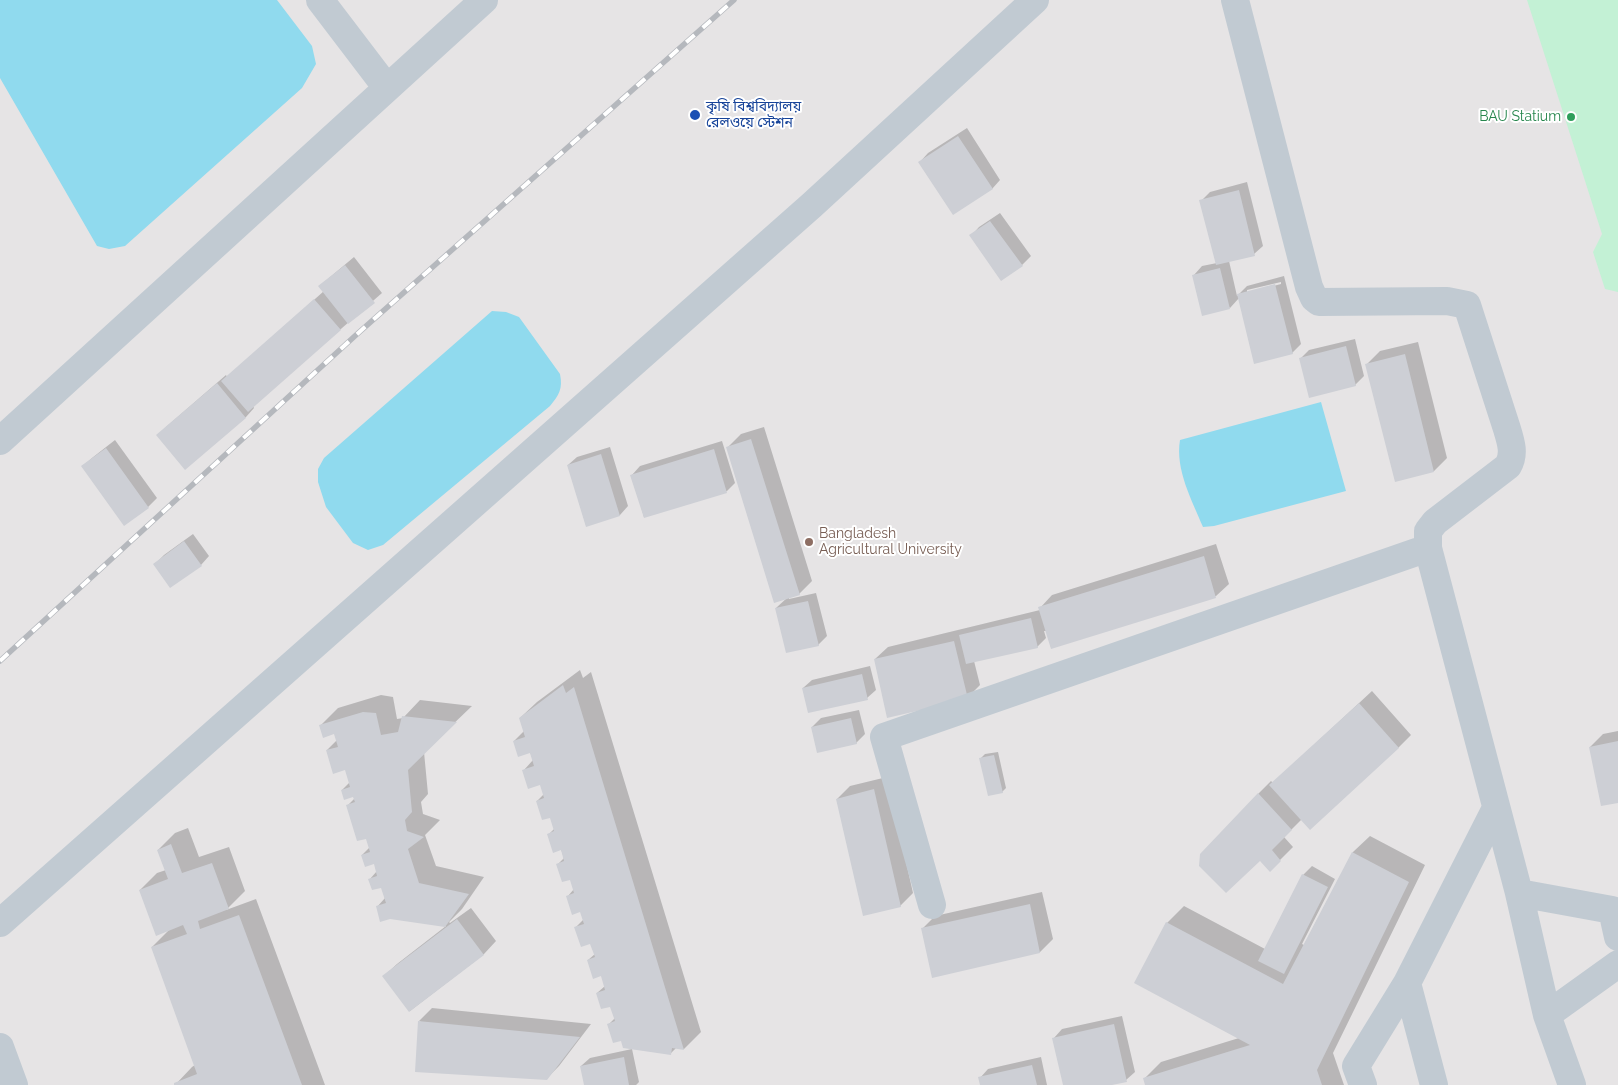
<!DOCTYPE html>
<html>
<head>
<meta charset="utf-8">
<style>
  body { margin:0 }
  canvas { display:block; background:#f5f3f3 }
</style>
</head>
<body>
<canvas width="1618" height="1085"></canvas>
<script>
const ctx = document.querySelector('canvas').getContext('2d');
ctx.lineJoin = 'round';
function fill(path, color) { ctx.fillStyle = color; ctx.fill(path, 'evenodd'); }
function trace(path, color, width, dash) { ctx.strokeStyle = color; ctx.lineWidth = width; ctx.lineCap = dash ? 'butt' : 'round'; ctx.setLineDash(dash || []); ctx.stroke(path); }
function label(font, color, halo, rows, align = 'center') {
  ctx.font = font + ' Raleway,"Noto Sans Bengali",sans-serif'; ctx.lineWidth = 4; ctx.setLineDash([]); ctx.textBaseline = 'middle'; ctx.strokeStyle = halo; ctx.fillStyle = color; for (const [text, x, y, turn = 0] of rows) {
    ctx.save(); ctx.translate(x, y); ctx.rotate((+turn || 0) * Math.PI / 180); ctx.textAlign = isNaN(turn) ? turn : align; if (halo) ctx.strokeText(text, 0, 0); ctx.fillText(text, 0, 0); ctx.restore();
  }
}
fill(new Path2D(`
  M0,0h1618v1085h-1618z`), '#e6e4e5');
fill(new Path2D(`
  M1527,0h91v292l-13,-3 -12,-37 9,-18z`), '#c3f1d5');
fill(new Path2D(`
  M0,0h277l35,46 4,18 -14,24 -177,158 -16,3 -12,-3 -97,-168z
  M492,311l14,1 13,5 41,57c3,15 -1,21 -10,32l-167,139 -15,5 -15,-7 -27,-36 -8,-25v-13l6,-11z
  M1321,402l25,89 -132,35 -11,1c-11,-27 -28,-57 -23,-87z`), '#90daee');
fill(new Path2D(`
  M967,128l33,52 -8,9 -72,-27 8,-9z
  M1247,182l16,64 -9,8 -25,7 8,35 10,-10 37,-10 17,68 -9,9 -53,-55 -9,10 -36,-33 8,-9 15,-3 -16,-62 9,-9zM1281,282v2l-34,9v-3z
  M1000,213l31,43 -9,9 -51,-29 8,-9z
  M354,257l28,36 -129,113 1,2 -8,9 -60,51 -20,-41 60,-52 1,2 97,-86 5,-13z
  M1355,339l9,37 -9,9 -55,-26 9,-9z
  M1418,342l29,116 -13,13 -38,9 -29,-116 13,-13z
  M764,427l48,154 -13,13 -10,3v2l27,-6 11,43 -9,9 -42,-37 12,-11 -60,-150 13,-13z
  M115,440l42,58 -9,9 -24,17 -41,-58 9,-8z
  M722,441l13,42 -8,8 -83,26 -12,-42 8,-9z
  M610,447l18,59 -8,9 -34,10 -18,-60 9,-8z
  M193,534l16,22 -8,9 -46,-1 9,-9z
  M1216,544l13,40 -13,12 -165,51 -4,-16h-3l2,7 -9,9 -63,14 6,24 -13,13 -92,-39 13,-12 152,-37v-2l12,-13z
  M870,666l6,24 -9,8 -64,-10 9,-8z
  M580,670l3,8 8,-6 110,360 -17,17 -8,-1 -5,5 -49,-14 -13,-15 6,-6 -4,-13 -14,-12 8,-7 -4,-12 -13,-14 7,-6 -4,-12 -15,-15 8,-8 -3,-8 -13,-15 6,-7 -3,-11 -14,-13 7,-7 -3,-9 -12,-15 6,-6 -4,-11 -14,-16 7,-7 -3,-10 -17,-14 9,-10 -3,-8 -16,-11 10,-10 -4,-13 17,-16z
  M1372,691l39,44 -13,13 -96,71 -18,18 9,10 -23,23 -12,-76 13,-13 2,2z
  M381,695l12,2 4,22 6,-1 17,-18 52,6 -48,46 4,42 -7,8 2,12 17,6 -15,15 11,31 48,11 -22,32 -13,13 1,1 21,-15 25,33 -12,13 -74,57 -26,-35 13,-12 49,-38 -56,-8 -13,-11 8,-9 -3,-12 -12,-7 7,-8 -2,-9 -13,-7 8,-8 -3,-10 -19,-32 7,-7 -13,-8 8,-8 -4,-13 -19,-19 10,-10 -2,-8 -14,-7 17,-17z
  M859,710l6,24 -9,9 -44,-16 9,-9z
  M1618,731v71l-28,-55 13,-13z
  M998,752l8,36 -4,4 -21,-34 4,-4z
  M887,777l26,116 -13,13 -63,-107 13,-13z
  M188,828l11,29 30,-10 16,44 -19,19 30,-11 69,186h-150l17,-18 3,-2 -43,-118 19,-19 -31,-38 17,-17 9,-3 -8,-20 17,-17z
  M1370,836l55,29 -92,188 11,32h-198l-2,-6 17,-17 78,-24 -72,-115 17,-17 81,43 38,-74 9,-9 23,13 -33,65 2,1 49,-93z
  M1042,892l11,47 -13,13 -107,24 -11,-47 13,-13z
  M432,1008l159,16 -32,42 -13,13 -127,-58z
  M1122,1016l13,56 -9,8 -19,5h-42l-11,-47 8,-9z
  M632,1049l7,33 -3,3h-51l-4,-19 9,-8z
  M1041,1057l6,28h-66l-1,-7 8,-9z`), '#0003');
fill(new Path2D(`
  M958,136l35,53 -40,26 -35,-53z
  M1239,190l16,66 -39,9 -17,-65z
  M990,221l33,45 -22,15 -32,-46z
  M345,265l30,38 -27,21 -30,-38z
  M1220,268l10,41 -28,7 -10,-41z
  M1275,284l18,70 -39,10 -17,-70z
  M314,299l27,31 -93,82 -27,-31z
  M1346,346l10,40 -47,12 -10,-40z
  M1405,354l29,118 -39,10 -30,-118z
  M217,383l29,35 -61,52 -29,-35z
  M751,439l49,156 -26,8 -48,-156z
  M106,448l43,60 -25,18 -43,-60z
  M714,449l13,44 -83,25 -14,-43z
  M601,454l19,62 -34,11 -19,-62z
  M184,541l18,25 -32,22 -17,-24z
  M1204,556l12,42 -165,51 -13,-42z
  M808,601l11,45 -33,7 -11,-45z
  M1031,618l7,30 -72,16 -7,-29z
  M954,641l14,58 -81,19 -13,-59z
  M862,674l6,26 -60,13 -6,-25z
  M563,685l3,8 8,-6 110,363 -12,-2 -1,7 -48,-7 -2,-7 -8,2 -6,-19 8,-3 -5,-14 -9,2 -5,-16 9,-3 -4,-14 -8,3 -6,-19 8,-3 -5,-13 -9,3 -7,-20 10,-3 -4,-12 -8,3 -6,-19 8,-3 -4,-13 -8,2 -6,-18 8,-3 -3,-11 -8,3 -6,-19 7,-3 -4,-13 -8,2 -6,-19 8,-3 -4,-13 -12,4 -6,-19 12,-4 -4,-13 -12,4 -5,-16 12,-4 -6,-19z
  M1359,703l40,45 -89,82 -41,-45z
  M363,712l13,1 5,22 17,-3 4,-16 55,6 -49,48 4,42 -7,8 2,11 17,6 -16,12 11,34 50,11 -24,33 -55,-8 -10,3 -4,-16 10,-3 -5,-15 -9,2 -4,-11 9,-3 -3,-12 -9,3 -4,-12 9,-3 -4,-13 -9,2 -11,-36 9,-3 -2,-5 -9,3 -3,-10 9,-3 -5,-17 -12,4 -7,-24 12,-3 -4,-13 -11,4 -4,-13z
  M851,718l6,26 -40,9 -6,-26z
  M1618,741v62l-17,3 -12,-59z
  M994,755l9,38 -15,3 -9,-38z
  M874,789l27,118 -38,9 -27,-117z
  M1258,793l34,37 -20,20 9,11 -11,11 -10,-11 -34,32 -27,-27 1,-12z
  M171,844l11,29 30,-10 17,46 -31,12 2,8 39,-14 63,170h-128v-2l23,-9 -46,-127 36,-13 -4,-9 -27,11 -17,-46 29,-11 -11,-29z
  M1352,852l57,30 -92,188 5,15h-177l-2,-7 107,-33 -116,-62 32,-61 117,62z
  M1302,874l26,13 -44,87 -26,-13z
  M1030,904l10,49 -108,25 -11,-50z
  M457,919l27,36 -75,57 -27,-36z
  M418,1021l162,16 -33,43 -132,-8z
  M1114,1024l13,58 -15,3h-49l-11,-47z
  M624,1057l5,28h-45l-4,-19z
  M1032,1065l5,20h-57l-2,-8z`), '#cdcfd5');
trace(new Path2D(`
  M320,0l67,88
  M1235,0l74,287 5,11 5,4 128,-1 20,4 40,124c4,13 8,25 1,37l-73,56 -7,9v17l91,345 28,122 25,70
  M0,441l484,-441
  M1519,893l93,17 6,27
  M932,905l-48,-168 544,-189
  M0,923l812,-718 223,-205
  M1547,1015l71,-51
  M0,1047l14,38
  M1363,1085l-7,-19 51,-83
  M1434,1085l-27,-102 89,-175`), '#c1cad2', 28);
const rail = new Path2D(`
  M0,661l356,-326 378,-335`);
trace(rail, '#b5b8bd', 5.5);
trace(rail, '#fff', 4, [11]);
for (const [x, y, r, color] of [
  [695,115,6,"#1a4fb4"],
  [1571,117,5,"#2e9e5b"],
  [809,542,5,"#8d6e63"]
]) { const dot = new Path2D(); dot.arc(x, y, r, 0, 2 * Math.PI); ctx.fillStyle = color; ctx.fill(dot); trace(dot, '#fff', 2); }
label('14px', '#164399', '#fff', [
  ["কৃষি বিশ্ববিদ্যালয়",706,107],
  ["রেলওয়ে স্টেশন",706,123]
], 'left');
label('14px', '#27864d', '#fff', [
  ["BAU Statium",1561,117]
], 'right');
label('14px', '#785e54', '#fff', [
  ["Bangladesh",819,534],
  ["Agricultural University",819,550]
], 'left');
</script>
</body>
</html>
